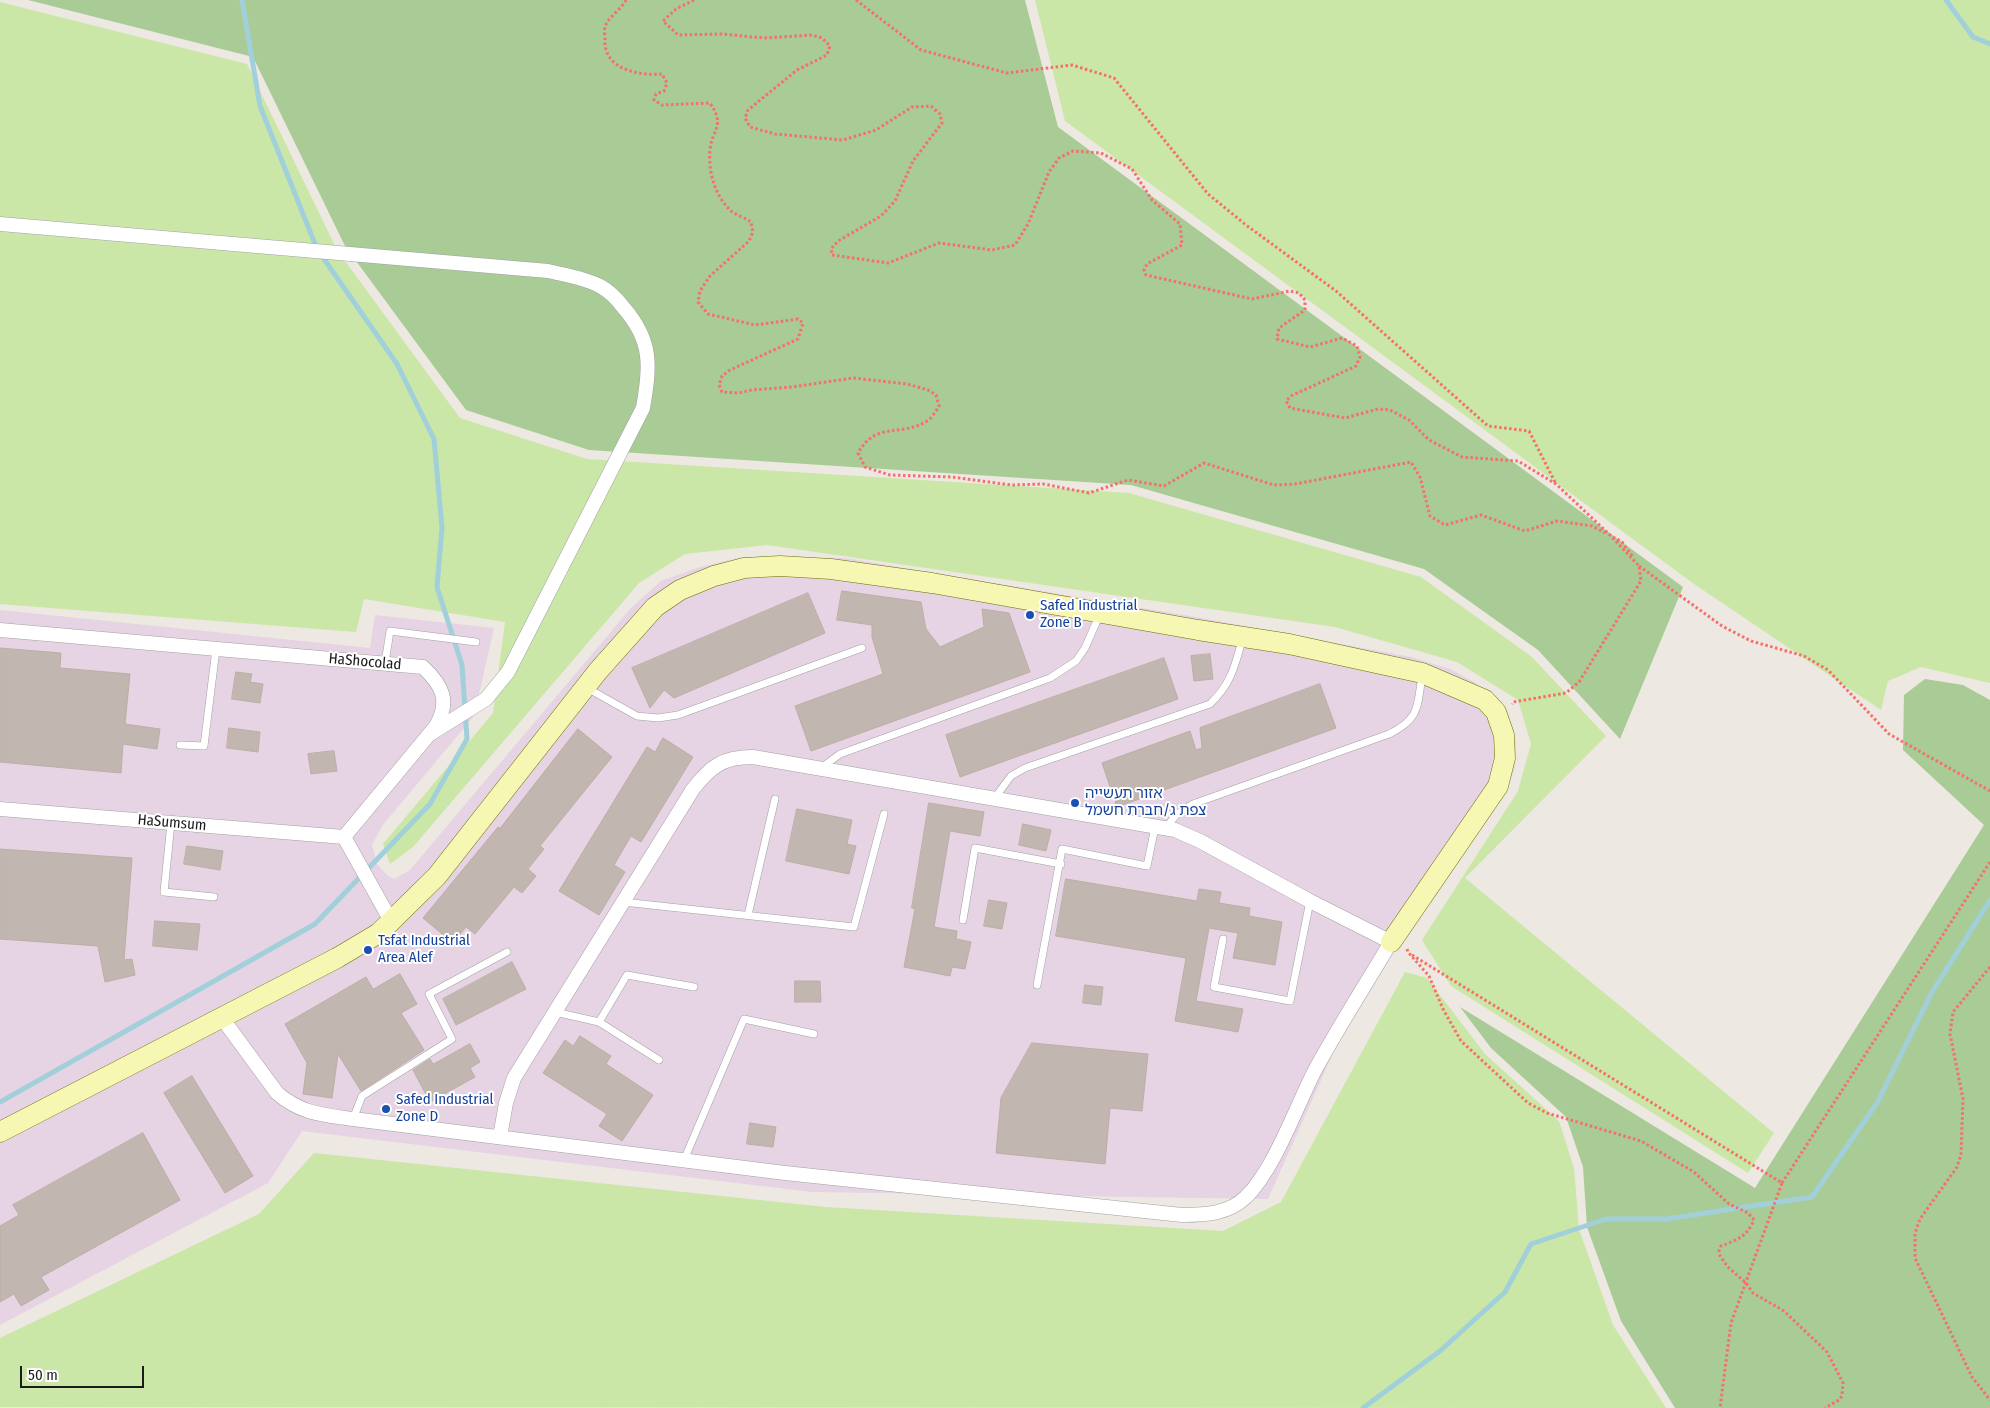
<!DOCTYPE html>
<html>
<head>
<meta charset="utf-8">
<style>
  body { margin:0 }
  #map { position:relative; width:1990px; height:1408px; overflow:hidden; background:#ede8e1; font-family:"Fira Sans Condensed",sans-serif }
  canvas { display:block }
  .scale { position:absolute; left:20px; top:1366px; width:124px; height:22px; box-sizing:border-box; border:2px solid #1b1b1b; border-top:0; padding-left:6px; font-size:15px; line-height:18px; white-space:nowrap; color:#1b1b1b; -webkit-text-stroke:4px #fff; paint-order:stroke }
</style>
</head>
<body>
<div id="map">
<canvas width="1990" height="1408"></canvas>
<div class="scale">50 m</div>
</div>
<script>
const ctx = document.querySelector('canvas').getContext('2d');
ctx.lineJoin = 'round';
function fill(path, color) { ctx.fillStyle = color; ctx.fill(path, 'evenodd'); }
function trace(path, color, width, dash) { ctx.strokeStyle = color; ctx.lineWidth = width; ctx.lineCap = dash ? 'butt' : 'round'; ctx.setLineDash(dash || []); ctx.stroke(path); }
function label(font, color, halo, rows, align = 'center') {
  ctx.font = font + ' "Fira Sans Condensed","Noto Sans Hebrew",sans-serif'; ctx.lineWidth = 4; ctx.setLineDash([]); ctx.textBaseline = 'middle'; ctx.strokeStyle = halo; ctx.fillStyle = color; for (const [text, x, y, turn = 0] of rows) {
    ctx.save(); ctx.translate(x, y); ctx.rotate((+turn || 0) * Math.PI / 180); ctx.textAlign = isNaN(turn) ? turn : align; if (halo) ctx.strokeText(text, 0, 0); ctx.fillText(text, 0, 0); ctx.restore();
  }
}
fill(new Path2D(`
  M745,557l100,1 351,59 215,40 39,12 24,13 19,16 16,22 7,23 -1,25 -10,26 -108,153 -63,104 -66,148 -456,-7 -510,-61 -34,52 -268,142v-715l370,38 5,-33 119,13 -20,88 -92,110 -10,19 5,19 10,11 7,4 15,-8 222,-263 30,-27 39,-14z`), '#e6d3e3');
fill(new Path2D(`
  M1035,0h955v683l-69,-16 -33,14 -7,29 -187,-126 -629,-463z
  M0,2l247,62 90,186 123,168 127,41 542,34 292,84 111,80 74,79 -141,142 309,255 -26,40 -297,-187 -29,-46 96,-149 13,-47 -13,-44 -61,-38 -122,-35 -568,-82 -82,9 -46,29 -226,264 -23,17 -7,-20 110,-131 12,-91 -141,-23 -8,33 -356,-28z
  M1405,972l22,6 58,76 74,67 15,47 5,61 34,96 53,83 -1666,-1v-69l259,-124 55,-61 512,54 397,24 58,-29z`), '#cae7a7');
fill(new Path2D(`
  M28,0h997l33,127 625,460 -63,152 -82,-89 -114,-81 -293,-84 -542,-35 -123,-40 -121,-164 -92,-189z
  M1925,679l38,6 27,15v708h-315l-54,-87 -34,-94 -4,-60 -17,-50 -75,-69 -31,-41 295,181 229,-363 -81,-75 1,-55z`), '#a9cb96');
trace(new Path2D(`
  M1946,0l27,37 17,7
  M0,1102l315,-178 115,-120 37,-65 -5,-74 -25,-78 5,-59 -8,-89 -37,-75 -80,-115 -57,-143 -18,-106
  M1363,1408l77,-57 65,-59 26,-48 75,-25h60l146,-22 65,-94 55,-111 58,-92`), '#a1d0da', 5);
const building = new Path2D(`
  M842,591l79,11 5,27 14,18 44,-20 -2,-18 27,4 21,59 -219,79 -16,-45 88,-32 -11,-37v-12l-35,-5z
  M808,593l17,40 -151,65 -10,-8 -14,18 -18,-40z
  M0,648l61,5 -1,15 70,6 -5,50 35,5 -3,20 -34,-5 -2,29 -121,-11z
  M1210,654l3,25 -19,2 -3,-25z
  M1164,658l14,41 -218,78 -14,-42z
  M236,672l16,2 -2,8 13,2 -3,19 -28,-4z
  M1320,684l16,44 -219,79 -15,-44 88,-32 6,19 6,-2 -2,-20z
  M229,728l31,4 -2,20 -31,-4z
  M578,729l34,28 -72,89 4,3 -16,20 8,7 -14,17 -8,-6 -39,47 -9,-7 -13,16 -30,-25 75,-91 2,1z
  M663,738l30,19 -52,85 -10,-6 -17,29 11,7 -26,43 -40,-24 88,-144 8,5z
  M334,751l3,20 -26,3 -3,-20z
  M929,803l55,9 -4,24 -30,-5 -16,96 23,4 -1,8 15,3 -6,27 -13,-2 -2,9 -46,-9 11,-58 -3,-1z
  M797,809l55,11 -5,24 9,2 -7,28 -63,-13z
  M1023,824l28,6 -5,21 -27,-6z
  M187,846l36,5 -3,19 -36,-6z
  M0,849l132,9 -8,102 8,-1 3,16 -30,7 -7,-36 -98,-7z
  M1066,879l131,22 2,-12 22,3 -2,11 31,5 -1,8 33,6 -7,43 -42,-7 5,-25 -29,-5 -13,73 47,8 -5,23 -63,-11 11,-63 -130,-22z
  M989,900l18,3 -5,26 -18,-3z
  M155,921l45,3 -3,26 -44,-4z
  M512,962l14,27 -70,36 -13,-26z
  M400,974l17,30 -16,9 23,37 -63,41 -23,-37 -6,44 -29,-4 4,-31 -22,-39 81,-47 7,12z
  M795,981h25l1,21h-26z
  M1085,985l18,2 -2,18 -18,-2z
  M580,1036l31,20 -5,8 47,31 -31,46 -23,-15 8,-12 -64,-41 22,-33 8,6z
  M1032,1043l116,11 -6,57 -32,-3 -5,56 -109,-11 5,-55z
  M470,1044l10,18 -10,6 5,9 -45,25 -17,-32 17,-11 3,5z
  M192,1076l61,100 -28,17 -61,-100z
  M750,1123l26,4 -3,20 -26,-3z
  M143,1133l37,67 -139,77 8,13 -28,16 -7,-12 -14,8v-76l19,-11 -6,-10z`);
fill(building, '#c1b7b0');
trace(building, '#beaea4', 1);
const lane = new Path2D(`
  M385,663l5,-32 86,11
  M587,688l50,28 21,2 20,-3 184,-67
  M180,745l24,1 12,-97
  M821,768l19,-14 210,-76 26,-17 9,-13 14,-32
  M994,799l17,-23 14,-8 185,-64c22,-21 25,-39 33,-67
  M171,823l-7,69 50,5
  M1165,829l12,-15 16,-10 196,-70c31,-15 28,-27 33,-58
  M623,902l231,25 30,-113
  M748,915l27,-116
  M963,920l12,-72 86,16
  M1223,939l-9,48 76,14 20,-100
  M1037,985l25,-136 85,17 8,-39
  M555,1012l44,10
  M659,1060l-60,-38 28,-47 67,12
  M353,1119l9,-23 90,-57 -23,-45 78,-42
  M684,1160l60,-141 70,15`);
const street = new Path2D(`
  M0,224l548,47c17,4 37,7 52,15 9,5 17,13 23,21 30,34 27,59 20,101l-135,264 -22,27 -56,35
  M0,630l423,37c20,19 27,34 13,59l-92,111 47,84
  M0,809l344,28
  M222,1018l55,75c24,21 47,22 76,26l432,54 397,42c24,0 46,-1 64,-18 29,-29 50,-90 69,-127 24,-44 51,-86 76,-128l-81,-41 -110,-60 -25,-11 -422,-73c-30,0 -42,9 -60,32l-179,289 -8,25 -6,34`);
const secondary = new Path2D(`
  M0,1132l337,-174 42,-25 58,-57 161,-205 57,-64 25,-17 34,-14 30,-8 36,-2 51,3 101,14 266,47 91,14 133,29 63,27 11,12 8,23 1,23 -7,28 -107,156`);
trace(lane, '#a2a2a2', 8);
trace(street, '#a2a2a2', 15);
trace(secondary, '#686e07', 21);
trace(new Path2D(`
  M626,0c-5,10 -19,18 -21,27 -1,4 0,9 0,12 -2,30 33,37 57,35l5,9 -3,8 -8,3 -2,6 8,5 48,-2c16,24 2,25 0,47 -2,22 5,46 21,61 5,4 14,7 20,11l2,10 -4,9 -39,35 -10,15 -2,11 10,12 47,11 43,-6 5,4 -5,16 -68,31 -8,6 -3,9 3,7 17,1 12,-3 41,-3 61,-9 54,6 21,6 8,5 3,11c-3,5 -7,12 -12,15 -27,17 -50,-1 -69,32l7,14 25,8 62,2 59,8 32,-1 46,9 39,-13 36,6 40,-23 70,22 21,-1 116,-22 9,15 10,39 15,9 36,-10 44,16 32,-10 35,5 13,7
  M694,0l-18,9 -13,12 15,14 43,-1 43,4 48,-3 10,3 8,8 -3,9 -30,15 -49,40 -3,8 5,9 25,7 68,6 33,-10 36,-23 19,-1 9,8 2,9 -29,38 -18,40 -14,15 -43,25 -7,8 1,6 56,8 51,-20 53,7 23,-5 13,-21 21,-52 10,-14 14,-7 28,2 31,16 20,31 28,24 2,21 -35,19 -3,6 2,5 106,24 38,-8 9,2 6,7v10l-26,18 -2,11 33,8 32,-9 15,8 3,11 -4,9 -65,30 -5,5 4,7 55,10 33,-9 12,1 19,10 20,20 33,17 56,4 38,23 55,52 28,30 2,15 -62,101 -13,11 -53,9 -1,2
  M856,0l65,50 86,23 65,-8 42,13 94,116 38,31 90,66 152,135 41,5 27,53
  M1613,537l9,5 11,15
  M1639,566l83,60 29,15 53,15 24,14 61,64 101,57
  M1407,949l1,3 21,24 14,33 18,32 67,62 19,10 94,28 53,31 35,32 19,9 6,7c-8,17 -15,19 -33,26l-2,5 1,5 8,11 18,16 7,10 31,18 43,41 16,31 -1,13 -3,4 -14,8
  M1412,955l370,228 -51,140 -11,85
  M1990,967l-37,45 -3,22 13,65 -2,55 -4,13 -37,52 -5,14v25l57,119 18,23
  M1782,1183l208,-321`), '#f66f68', 3, [2.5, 2.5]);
trace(lane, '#fff', 7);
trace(street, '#fff', 14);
trace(secondary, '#f7f7b4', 20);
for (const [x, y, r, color] of [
  [1030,615,5,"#1a4fb4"],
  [1075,803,5,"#1a4fb4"],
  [368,950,5,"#1a4fb4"],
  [386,1109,5,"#1a4fb4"]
]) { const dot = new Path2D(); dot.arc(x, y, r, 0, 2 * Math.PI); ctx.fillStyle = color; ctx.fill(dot); trace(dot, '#fff', 2); }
label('15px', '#164399', '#fff', [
  ["Safed Industrial",1040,606],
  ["Zone B",1040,623],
  ["אזור תעשייה",1085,794],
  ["צפת ג/חברת חשמל",1085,811],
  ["Tsfat Industrial",378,941],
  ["Area Alef",378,958],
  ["Safed Industrial",396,1100],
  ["Zone D",396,1117]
], 'left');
label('15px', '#1b1b1b', '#fff', [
  ["HaShocolad",365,662,5],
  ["HaSumsum",172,823,5]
]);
</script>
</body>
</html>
